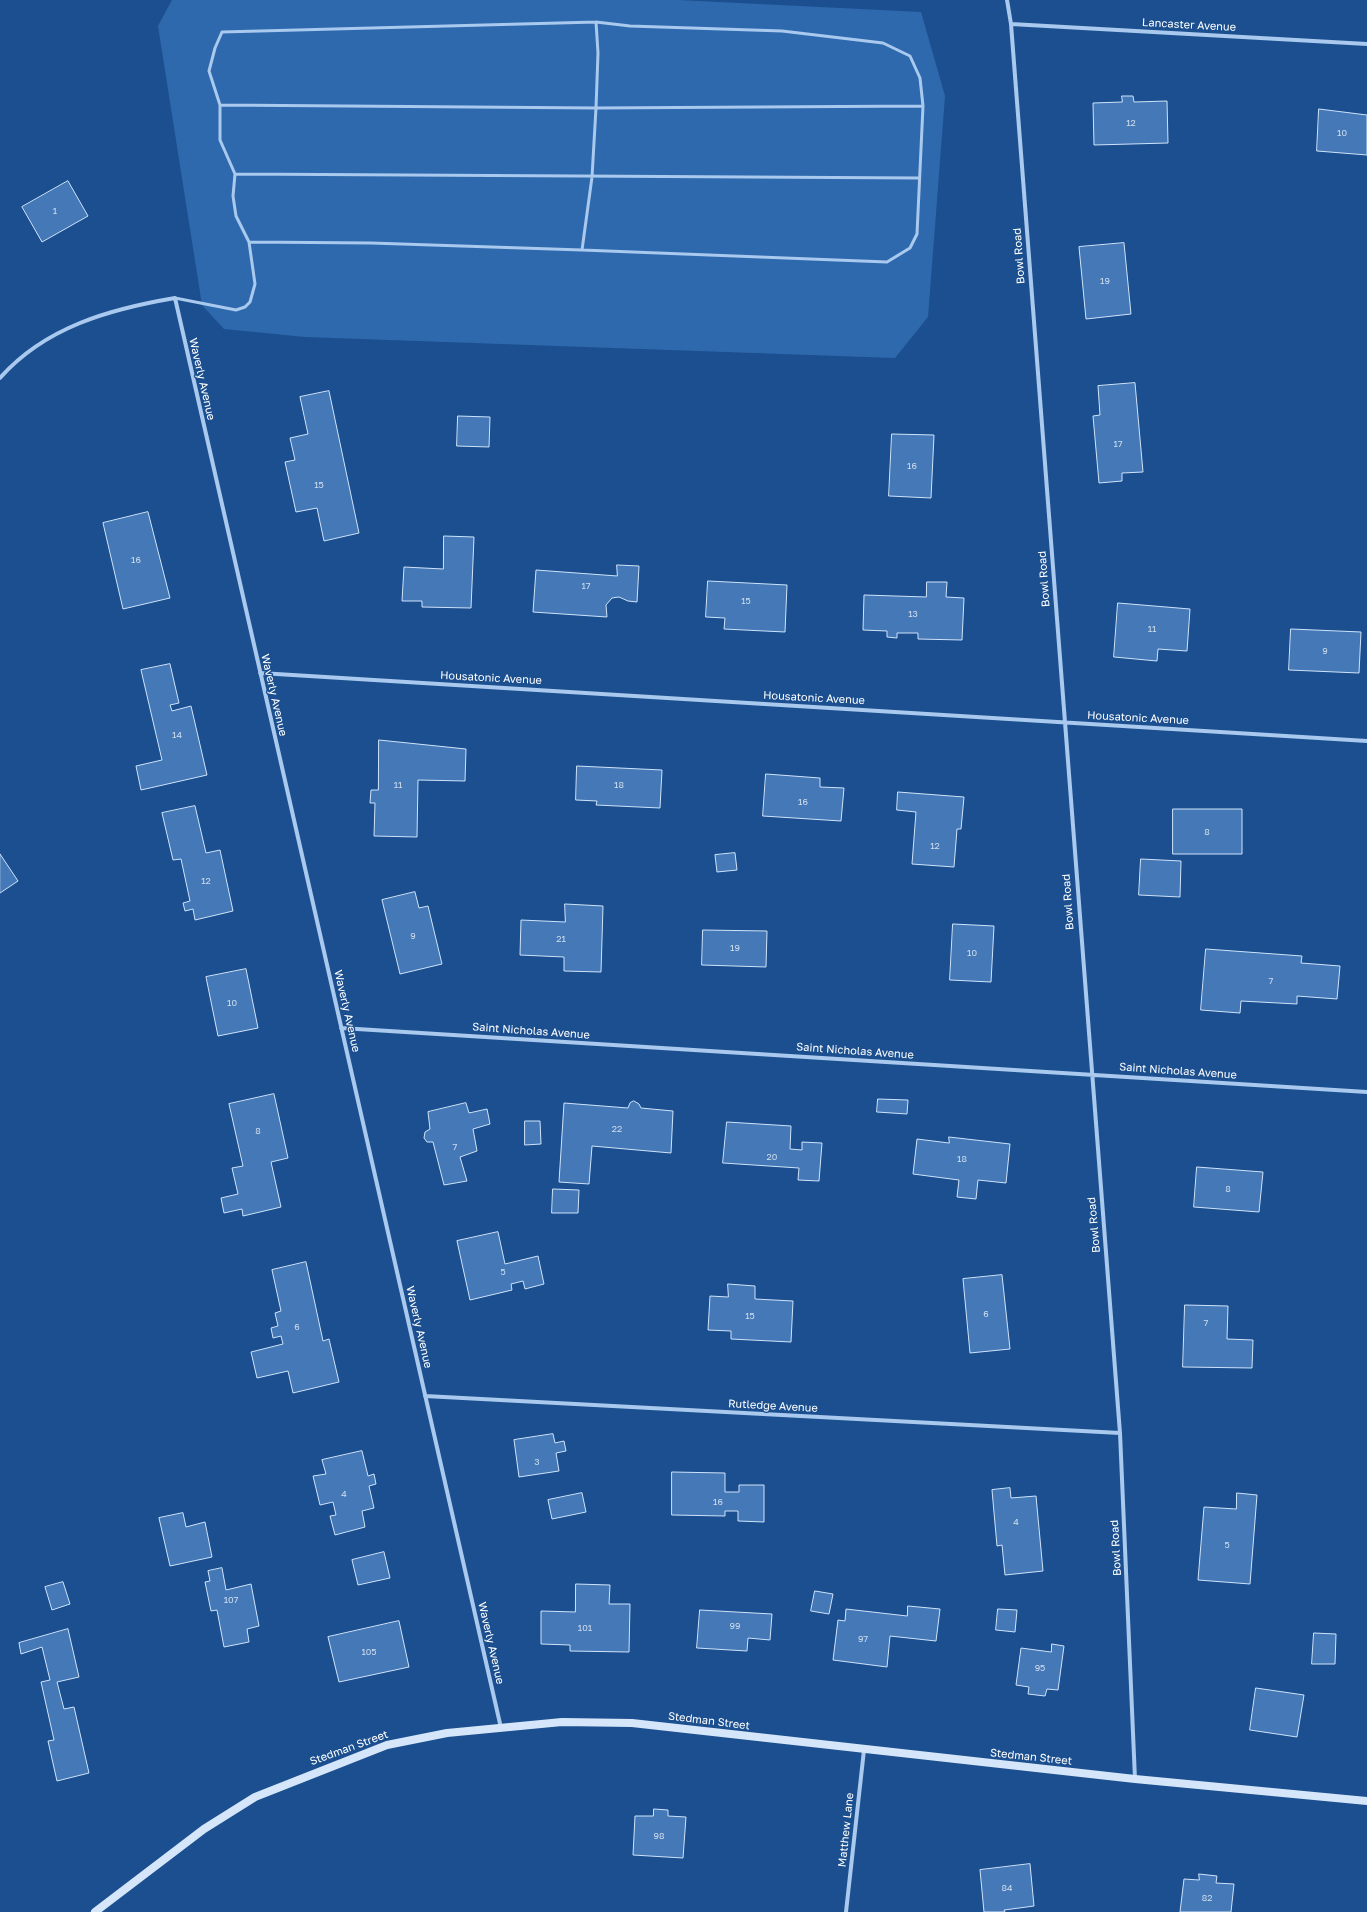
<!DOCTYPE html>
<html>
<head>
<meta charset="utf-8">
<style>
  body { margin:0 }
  canvas { display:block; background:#1b4f8f }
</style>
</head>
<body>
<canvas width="1367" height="1912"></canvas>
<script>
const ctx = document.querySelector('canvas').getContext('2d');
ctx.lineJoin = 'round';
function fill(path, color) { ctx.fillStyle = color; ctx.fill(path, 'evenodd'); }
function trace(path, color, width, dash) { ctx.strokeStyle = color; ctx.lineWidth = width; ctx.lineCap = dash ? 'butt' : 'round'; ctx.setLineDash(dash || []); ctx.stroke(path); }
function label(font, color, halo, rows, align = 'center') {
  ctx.font = font + ' "Golos Text",sans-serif'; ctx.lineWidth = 3; ctx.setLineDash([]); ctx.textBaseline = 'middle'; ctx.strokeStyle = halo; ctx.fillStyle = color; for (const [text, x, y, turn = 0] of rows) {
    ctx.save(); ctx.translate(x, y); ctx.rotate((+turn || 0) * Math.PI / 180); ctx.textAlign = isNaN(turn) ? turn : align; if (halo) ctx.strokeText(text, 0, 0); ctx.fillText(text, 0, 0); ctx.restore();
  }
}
fill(new Path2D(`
  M172,0h506l243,12 24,84 -17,221 -33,41 -590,-21 -81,-8 -22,-24 -44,-279z`), '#2e69ad');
const building = new Path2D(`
  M1122,96h11l1,6 33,-1 1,42 -74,2 -1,-42 29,-1z
  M1319,109l48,6v40l-50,-4z
  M68,181l20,35 -46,26 -20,-35z
  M1124,243l7,71 -45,5 -7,-72z
  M1135,383l8,89 -21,1v8l-23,2 -6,-67 7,-1 -2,-29z
  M329,391l30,142 -35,8 -7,-33 -21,4 -11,-50 10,-2 -5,-22 18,-4 -8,-37z
  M458,416l32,1 -1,30 -32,-1z
  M892,434l42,1 -3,63 -42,-2z
  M148,512l22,86 -47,11 -20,-86z
  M444,536l30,1 -3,71 -49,-1v-6h-20l2,-34 39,2z
  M617,565l22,1 -2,36 -9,-1 -9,-4 -7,1 -6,7 1,12 -74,-5 3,-42 81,6z
  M708,581l79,4 -2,47 -61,-3 1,-11 -19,-1z
  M927,582h20l-1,15 18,1 -2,42 -44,-1v-6h-21v5l-10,-1v-6l-24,-1 1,-35 62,2z
  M1118,603l72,6 -3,42 -29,-2 -1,12 -43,-4z
  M1291,629l70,3 -2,41 -70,-3z
  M170,664l9,39 -9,2 2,6 19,-5 16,69 -66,15 -5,-24 26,-6 -21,-90z
  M379,740l87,9 -1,32 -47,-1 -1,57 -43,-1 1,-33h-5l1,-13h7z
  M577,766l85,4 -2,38 -64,-3 1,-4 -21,-1z
  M766,774l54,4v9l24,1 -3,33 -78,-5z
  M898,792l66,5 -3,32h-4l-3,38 -42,-3 4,-52 -19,-2z
  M195,806l11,47 14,-3 13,61 -38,9 -2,-11 -8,2 -2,-8 7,-2 -9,-42 -8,1 -11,-47z
  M1173,809h69v45h-69z
  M735,853l2,17 -20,2 -2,-17z
  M0,854l18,27 -18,12z
  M1141,859l40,2 -1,36 -41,-2z
  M415,892l4,16 9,-2 14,58 -42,10 -18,-74z
  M565,904l38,2 -2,66 -37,-1v-14l-44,-2 1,-35 44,2z
  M953,924l41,2 -3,56 -41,-2z
  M703,930l64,1 -1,36 -64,-2z
  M1206,949l96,7 -1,7 39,3 -3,33 -40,-3v8l-56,-3 -1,12 -39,-3z
  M246,969l12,59 -40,8 -12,-59z
  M274,1094l14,64 -17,4 10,45 -38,9 -1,-7 -18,4 -3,-15 17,-4 -6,-26 11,-2 -14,-62z
  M878,1099l30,1 -1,14 -30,-2z
  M634,1101l5,3 2,4 32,3 -2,42 -79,-7 -3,38 -30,-2 5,-79 64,5 2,-5z
  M466,1103l3,10 18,-4 3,15 -17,5 4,22 -17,6 7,24 -23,4 -11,-43h-6l-3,-4 1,-6 5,-3 -2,-17z
  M525,1121h15l1,23 -16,1z
  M727,1122l64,4 -1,23 12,1v-8l20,1 -3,38 -21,-1 1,-12 -76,-5z
  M949,1137l61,7 -4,39 -28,-3 -2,19 -19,-2 2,-17 -46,-6 4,-35 32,4z
  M1197,1167l66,5 -4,40 -65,-5z
  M553,1189l26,1 -1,23h-26z
  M498,1232l7,32 33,-8 6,28 -19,5 -2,-8 -12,3 1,6 -42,10 -13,-59z
  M306,1262l17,79 6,-2 10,43 -46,11 -5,-22 -31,7 -6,-26 32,-8 -2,-8 -8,2 -2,-10 7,-2 -3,-13 6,-2 -9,-41z
  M1002,1275l8,74 -40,4 -7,-74z
  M728,1284l27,2v13l38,2 -2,41 -60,-3v-8l-23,-1 2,-34 18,1z
  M1185,1305l43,1 -1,33 26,1 -1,28 -69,-1z
  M553,1434l2,9 9,-2 2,10 -10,2 3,18 -40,6 -5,-37z
  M362,1451l6,25 6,-2 2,10 -7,2 5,22 -12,3 3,16 -30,8 -5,-19 6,-1 -3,-13 -13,3 -7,-29 13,-2 -4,-14z
  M672,1472l53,1v19h14v-7h25v37l-26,-1v-10h-13v5l-53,-1z
  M1010,1488l1,10 25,-2 7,75 -38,4 -3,-30 -5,1 -5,-56z
  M582,1493l4,19 -34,7 -4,-19z
  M1237,1493l20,2 -7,89 -52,-4 6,-73 32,2z
  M183,1513l3,14 19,-5 7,35 -42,9 -11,-48z
  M384,1552l6,26 -32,7 -6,-25z
  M222,1568l4,22 25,-6 8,42 -12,3 2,13 -25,5 -7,-37 -6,1 -6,-29 5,-1 -2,-10z
  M63,1582l7,22 -18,6 -7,-23z
  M576,1584l34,1 -1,19h21l-1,48 -59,-1v-6l-29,-1v-33l34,1z
  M815,1591l18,3 -4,20 -18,-3z
  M908,1606l32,3 -4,32 -46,-5 -3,31 -54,-7 5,-40 7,1 1,-12 61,7z
  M998,1609l19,1 -2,22 -19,-2z
  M700,1610l72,4 -2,26 -22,-2 -1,13 -50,-3z
  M399,1621l10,46 -70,15 -11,-45z
  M68,1629l11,48 -22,5 7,27 10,-2 15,66 -32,8 -9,-40 6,-1 -13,-58 9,-2 -8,-33 -21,7 -2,-11z
  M1314,1633l22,1 -1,30h-23z
  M1052,1644l12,2 -6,44 -11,-1 -2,7 -17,-2 1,-7 -13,-2 5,-37 30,4z
  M1256,1688l48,7 -7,42 -47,-7z
  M654,1809l14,1v6l18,1 -3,41 -50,-3 2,-39h18z
  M1030,1864l4,42 -30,4 1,2h-21l-4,-42z
  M1199,1874l18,2 -1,7 18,1 -3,28h-51l4,-33 15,1z`);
fill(building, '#4478b7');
trace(building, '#cfe3fa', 1);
trace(new Path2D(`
  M220,105l-11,-34 6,-23 7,-16 374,-10 34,4 152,5 101,12 27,13 10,22 3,28
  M923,106l-6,128 -7,14 -23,14 -305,-12 10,-73 4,-69z
  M235,174l684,4
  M249,242l122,1 211,7
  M175,298l61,12 9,-3 5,-5 5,-18 -6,-42 -13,-26 -3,-20 2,-22 -15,-34v-35l376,3 2,-55 -2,-31`), '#a9c9ee', 3);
trace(new Path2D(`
  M1007,0l4,24 109,1409 15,346
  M1011,24l356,20
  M0,378c45,-51 110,-69 175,-80l326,1430
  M260,673l1107,68
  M341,1028l1026,64
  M425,1396l695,37
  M846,1912l18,-162`), '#a9c9ee', 4);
trace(new Path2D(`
  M95,1912l109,-83 51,-32 132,-52 60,-12 115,-11 70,1 503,56 232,22`), '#d6e6fa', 8);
label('9px', '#d0dded', null, [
  ["12",1131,123],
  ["10",1342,133],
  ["1",55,211],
  ["19",1105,281],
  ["17",1118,444],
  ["16",912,466],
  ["15",319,485],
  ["16",136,560],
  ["17",586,586],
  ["15",746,601],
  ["13",913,614],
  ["11",1152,629],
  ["9",1325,651],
  ["14",177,735],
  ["11",398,785],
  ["18",619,785],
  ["16",803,802],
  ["8",1207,832],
  ["12",935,846],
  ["12",206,881],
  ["9",413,936],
  ["21",561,939],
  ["19",735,948],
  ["10",972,953],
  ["7",1271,981],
  ["10",232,1003],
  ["22",617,1129],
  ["8",258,1131],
  ["7",455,1147],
  ["20",772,1157],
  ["18",962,1159],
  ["8",1228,1189],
  ["5",503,1272],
  ["6",986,1314],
  ["15",750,1316],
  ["7",1206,1323],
  ["6",297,1327],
  ["3",537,1462],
  ["4",344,1494],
  ["16",718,1502],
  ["4",1016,1522],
  ["5",1227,1545],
  ["107",231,1600],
  ["99",735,1626],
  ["101",585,1628],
  ["97",863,1639],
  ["105",369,1652],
  ["95",1040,1668],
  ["98",659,1836],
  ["84",1007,1888],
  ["82",1207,1898]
]);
label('11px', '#fff', '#1b4f8f', [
  ["Lancaster Avenue",1189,25,3],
  ["Bowl Road",1019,256,-94],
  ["Waverly Avenue",202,379,77],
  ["Bowl Road",1044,579,-94],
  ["Housatonic Avenue",491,678,3],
  ["Waverly Avenue",274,695,77],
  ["Housatonic Avenue",814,698,3],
  ["Housatonic Avenue",1138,718,3],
  ["Bowl Road",1068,902,-94],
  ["Waverly Avenue",347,1011,77],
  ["Saint Nicholas Avenue",531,1031,4],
  ["Saint Nicholas Avenue",855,1051,4],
  ["Saint Nicholas Avenue",1178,1071,4],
  ["Bowl Road",1094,1225,-95],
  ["Waverly Avenue",419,1327,77],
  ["Rutledge Avenue",773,1406,3],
  ["Bowl Road",1116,1548,-93],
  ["Waverly Avenue",491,1643,77],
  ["Stedman Street",709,1721,7],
  ["Stedman Street",349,1748,-20],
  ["Stedman Street",1031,1757,6],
  ["Matthew Lane",846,1830,-84]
]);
</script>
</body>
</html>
